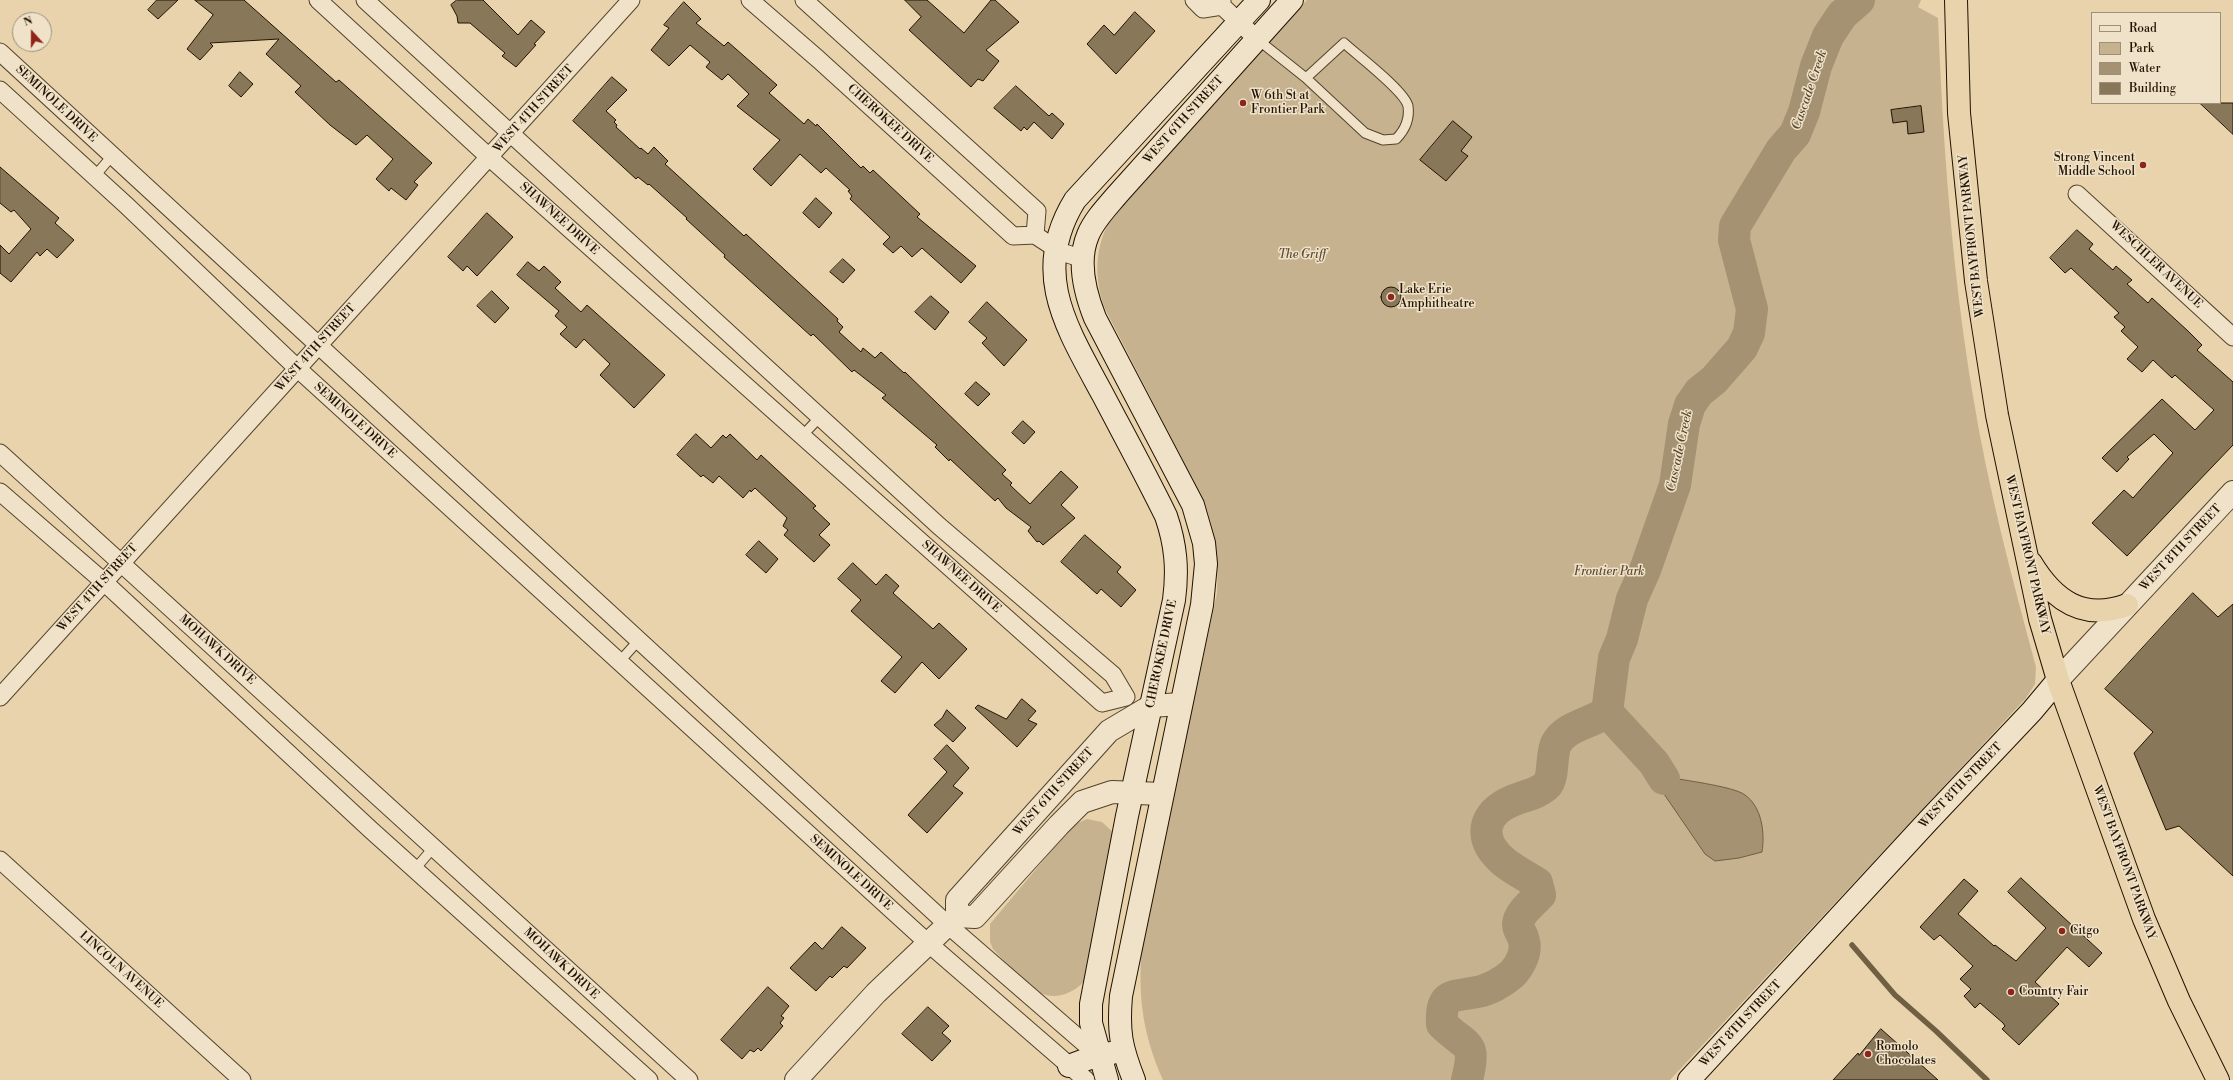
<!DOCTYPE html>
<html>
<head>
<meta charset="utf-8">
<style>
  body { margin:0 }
  #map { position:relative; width:2233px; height:1080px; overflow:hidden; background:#e8d3ac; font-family:"Libre Bodoni",serif }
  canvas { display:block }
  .legend { position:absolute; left:2091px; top:12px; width:130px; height:92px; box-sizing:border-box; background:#f0e2c9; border:1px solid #9e8f79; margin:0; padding:5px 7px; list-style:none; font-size:12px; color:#221300 }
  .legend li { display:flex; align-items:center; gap:8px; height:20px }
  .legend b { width:20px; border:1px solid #9e8f79 }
  .north { position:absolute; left:12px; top:12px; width:40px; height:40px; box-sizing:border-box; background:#f0e2c9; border:1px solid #9e8f79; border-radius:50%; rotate:339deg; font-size:11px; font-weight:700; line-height:16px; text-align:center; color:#221300 }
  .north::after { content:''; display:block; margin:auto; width:14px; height:18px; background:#8f2418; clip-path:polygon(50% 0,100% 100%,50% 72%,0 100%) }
</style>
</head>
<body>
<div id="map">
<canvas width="2233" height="1080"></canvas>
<ul class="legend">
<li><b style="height:5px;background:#f0e2c9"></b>Road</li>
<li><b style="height:11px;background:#c6b28f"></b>Park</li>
<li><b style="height:11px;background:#a59272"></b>Water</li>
<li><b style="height:11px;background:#897759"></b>Building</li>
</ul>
<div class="north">N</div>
</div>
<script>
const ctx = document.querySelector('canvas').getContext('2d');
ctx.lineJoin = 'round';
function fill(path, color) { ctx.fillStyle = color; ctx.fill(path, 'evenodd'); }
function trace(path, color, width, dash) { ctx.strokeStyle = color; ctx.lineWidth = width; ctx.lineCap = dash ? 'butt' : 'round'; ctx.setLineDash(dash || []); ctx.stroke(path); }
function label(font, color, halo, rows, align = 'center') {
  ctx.font = font + ' "Libre Bodoni",serif'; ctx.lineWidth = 3; ctx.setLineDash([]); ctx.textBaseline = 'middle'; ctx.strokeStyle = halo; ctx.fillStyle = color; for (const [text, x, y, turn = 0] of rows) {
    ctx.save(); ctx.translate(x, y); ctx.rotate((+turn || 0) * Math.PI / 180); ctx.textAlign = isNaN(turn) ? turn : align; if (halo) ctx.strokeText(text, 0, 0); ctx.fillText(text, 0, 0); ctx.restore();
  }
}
fill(new Path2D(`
  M1307,0h614l-3,7 20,11c5,126 14,253 35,378 15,92 39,182 63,271l-1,17 -9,14 -356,382h-507c-22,-49 -26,-91 -20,-144l74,-343c2,-33 -2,-61 -13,-92l-99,-192c-13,-35 -10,-72 14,-101z
  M1087,819l15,3 13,12 -30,146c-9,12 -29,21 -44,13 -15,-7 -36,-31 -48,-44l-3,-7v-18l83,-99z`), '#c6b28f');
const water = new Path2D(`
  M1673,778c16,3 62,9 72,17 17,12 20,38 17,57l-23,6 -24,3 -10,-7 -41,-60 -3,-9 3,-6z`);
fill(water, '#a59272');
trace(water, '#715f44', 1);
trace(new Path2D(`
  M1852,945l43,50 41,36 51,49`), '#715f44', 5.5);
trace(new Path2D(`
  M1607,712l47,51 10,16
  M1467,1080c10,-40 0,-31 -25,-56 -2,-32 11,-27 35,-32 12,-2 26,-10 35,-18 8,-8 15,-22 12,-33 -1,-7 -6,-10 -6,-17 1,-11 15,-22 22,-29l-3,-12c-11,-7 -23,-13 -33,-21 -26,-22 -23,-48 8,-61 11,-5 26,-7 35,-16 7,-7 4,-31 9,-41 9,-18 36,-21 51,-32l7,-54 8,-19 10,-40 13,-29 30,-85 9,-61 6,-19 9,-13 15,-12 28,-32 7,-15 3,-24 -18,-69 1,-14 46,-76 14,-16 9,-22 12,-46 12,-30 14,-21 17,-15`), '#a59272', 32);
const building = new Path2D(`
  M157,0h21l-20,19 -10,-9z
  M195,0h49l92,82 3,-2 93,83 -18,19 4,3 -12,15 -15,-12 -2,3 -13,-12 17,-20 -26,-24 -11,10 -26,-20 -35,-33 6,-6 -35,-32 13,-15 -69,4 3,3 -13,14 -13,-11 26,-34z
  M457,0h26l35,35 13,-15 14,12 -11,12 2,1 -20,22 -14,-11 3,-3 -35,-30h-12l-1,-7 -6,-11z
  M905,0h22l37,33 27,-33h4l24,22 -33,28 13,11 -16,20 -5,-2 -7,8 -62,-57 12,-13z
  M684,2l17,17 -5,4 28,23 4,-4 49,43 -8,8 35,31 4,-5 8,7 1,-2 44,44 2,-2 7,7 3,-3 47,44 -3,3 59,49 -15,17 -39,-35 -10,9 -11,-11 -8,7 -10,-9 7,-7 -40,-38 2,-3 -4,-5 2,-1 -24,-22 -5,5 -21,-19 -29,32 -18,-17 27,-29 -43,-34 12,-12 -21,-20 -6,6 -16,-13 4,-5 -20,-17 -21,21 -18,-16 18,-22 -5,-3z
  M1135,12l20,19 -39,43 -29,-30 17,-19 10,10z
  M240,72l13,12 -12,13 -12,-11z
  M612,77l15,13 -21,21 10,9 -2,2 3,3 -1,2 24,22 1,-1 7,6 6,-7 14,14 -3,3 79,72 2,-2 92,85 -1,2 6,6 -4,5 22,20 2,-4 12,10 6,-6 23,21 1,-1 101,98 -4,4 10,9 -2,2 20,19 31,-33 17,16 -17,18 14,13 -32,27 -4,-4 -2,1 -9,-11 3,-4 -25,-19 -8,-10 -3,3 -45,-42 -1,2 -14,-14 2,-2 -55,-47 4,-3 -32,-25 -2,2 -39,-38 -2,2 -87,-79 1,-2 -39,-36 1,-1 -38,-34 -1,1 -10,-8 -2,2 -63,-58z
  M1016,86l33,30 3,-3 12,11 -12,15 -18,-17 -7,8 -3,-3 -3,4 -27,-23z
  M2200,103h33v31z
  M1921,106l3,26 -16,2 -1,-13 -14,2 -2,-13z
  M1453,121l19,16 -11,14 7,5 -22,25 -26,-21z
  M0,167l59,51 -4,5 19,17 -17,18 -10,-9 -7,7 -3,-4 -26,30 -11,-9v-28l9,9 22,-25 -17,-19 -3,2 -11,-9z
  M816,198l16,15 -13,15 -16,-15z
  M487,213l26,24 -36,39 -10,-10 -4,5 -15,-14z
  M2077,230l16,14 -4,5 24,21 3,-4 16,14 -5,4 21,19 4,-5 36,33 14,14 -5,5 36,32v63l-106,111 -35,-33 32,-33 9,8 40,-45 -19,-19 -27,23 2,2 -12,13 -15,-14 60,-59 33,31 19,-20 -39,-35 -3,3 -19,-18 -11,12 -15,-13 11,-12 -17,-16 4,-4 -11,-10 5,-4 -48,-45 -6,5 -15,-15z
  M843,259l12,11 -12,13 -13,-11z
  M528,262l11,9 5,-5 17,16 -6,6 26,24 6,-7 78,70 -31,33 -34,-33 10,-11 -26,-25 -8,9 -16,-14 7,-7 -12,-11 4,-5 -42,-36z
  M1381 297a10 10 0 1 1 20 0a10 10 0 1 1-20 0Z
  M492,291l17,17 -14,15 -18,-17z
  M931,296l18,16 -14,18 -20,-18z
  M987,302l40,38 -23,26 -22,-23 5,-5 -18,-16z
  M976,382l14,12 -12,12 -13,-12z
  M1023,421l12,11 -11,12 -12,-11z
  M696,434l15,14 12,-13 3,3 4,-4 27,26 4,-5 55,51 -3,2 17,16 -11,11 11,10 -16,17 -30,-27 4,-5 -5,-4 4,-8 -32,-30 -4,4 -1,-2 -7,8 -24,-22 -6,7 -10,-8 -2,2 -24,-22z
  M1085,535l36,32 -4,5 19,18 -15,17 -20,-18 -4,5 -36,-32z
  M759,541l19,18 -12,14 -20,-18z
  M853,563l23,22 10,-11 13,12 -6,7 40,36 6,-6 28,26 -28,30 -17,-17 -27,31 -14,-12 21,-24 -51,-46 10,-11 -23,-21z
  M2193,593l25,24 15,-13v272l-54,-50 -13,4 -32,-77 19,-21 -48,-43z
  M1022,699l14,12 -8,9 9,4 -20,23 -42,-39 3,-3 28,14z
  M947,710l19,18 -13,14 -19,-17 8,-7z
  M947,745l22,23 -16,18 10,7 -36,40 -19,-18 39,-43 -13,-13z
  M2021,878l81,75 -13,14 -22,-20 -32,35 24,22 -40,41 -17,-16 3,-3 -2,-3 -23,-20 -5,5 -11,-12 7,-7 -11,-10 13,-13 -33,-31 -6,5 -14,-13 44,-48 14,12 -20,23 36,32 1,-1 21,16 30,-33 -38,-36z
  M842,927l24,21 -19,20 -3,-2 -12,12 -2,-2 -14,15 -26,-23 25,-26 7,7z
  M768,987l21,19 -8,10 3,2 -4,5 3,3 -22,25 -3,-3 -4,4 -4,-2 -8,9 -21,-19z
  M928,1007l21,19 -7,7 9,8 -19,20 -30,-27z
  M1881,1029l27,24 30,27h-105l25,-27 1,2z`);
fill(building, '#897759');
trace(building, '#221300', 1);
const service = new Path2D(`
  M1257,39l49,39 59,55 18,7 13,-1c9,-9 14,-19 12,-33 -3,-15 -51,-51 -64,-63l-38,35
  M94,177l18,-21
  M802,436l18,-19
  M620,661l18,-20
  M415,869l19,-22`);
const minor = new Path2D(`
  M318,0l172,158 612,545 24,-6 -13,-22 -174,-149 -574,-526
  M750,0l68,59 195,177 22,-1 2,-24 -233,-211
  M1194,0l9,9 19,-3v-6
  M1222,6l35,33
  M0,52l948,873 150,130
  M0,90l126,115 171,163 631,575 158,137
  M2077,194l156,143
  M1035,235l26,17 23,7
  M0,453l689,627
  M0,492l104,90 267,248 278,250
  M0,697l631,-697
  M0,860l242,220`);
const tertiary = new Path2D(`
  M2058,680l175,-188
  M957,916v-16l152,-169 42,-25 30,-2
  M796,1080l80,-87 81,-77 18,1 84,-92 23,-23 30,-10 50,2`);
const secondary = new Path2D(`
  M1069,1066l29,-11 14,-2
  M1107,1080l-16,-57v-19l36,-188 47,-216c4,-30 2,-55 -8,-84 -20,-41 -42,-81 -63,-121 -36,-67 -73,-122 -28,-195l184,-200
  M1134,1080c-13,-33 -16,-48 -13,-84l81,-391 4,-41 -2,-21 -11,-38 -98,-187c-10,-25 -18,-57 -7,-83 6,-15 19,-28 29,-40l175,-195
  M1689,1080l239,-259 104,-110 26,-31`);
const trunk = new Path2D(`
  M1956,0l3,113 17,168 21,134 43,204 18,61 86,239 35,82 39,79
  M2031,563c23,38 52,58 96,42`);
trace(service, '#54432b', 11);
trace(minor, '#54432b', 19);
trace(tertiary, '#54432b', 24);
trace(secondary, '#221300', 24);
trace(trunk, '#221300', 24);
trace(service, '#f0e2c9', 9);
trace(minor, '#f0e2c9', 17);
trace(tertiary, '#f0e2c9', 22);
trace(secondary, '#f0e2c9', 22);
trace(trunk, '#e8d3ac', 22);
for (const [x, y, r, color] of [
  [1243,103,4,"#8f2418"],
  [2143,165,4,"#8f2418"],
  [1391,297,4,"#8f2418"],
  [2062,931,4,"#8f2418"],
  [2011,992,4,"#8f2418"],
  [1868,1054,4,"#8f2418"]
]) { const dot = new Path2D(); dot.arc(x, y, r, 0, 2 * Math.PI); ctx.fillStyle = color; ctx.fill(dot); trace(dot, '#f0e2c9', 1.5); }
label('12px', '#221300', '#f0e2c9', [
  ["W 6th St at",1251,96],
  ["Frontier Park",1251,110],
  ["Strong Vincent",2135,158,"right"],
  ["Middle School",2135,172,"right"],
  ["Lake Erie",1399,290],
  ["Amphitheatre",1399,304],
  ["Citgo",2070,931],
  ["Country Fair",2019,992],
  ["Romolo",1876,1047],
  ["Chocolates",1876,1061]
], 'left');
label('12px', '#221300', '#f0e2c9', [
  ["SEMINOLE DRIVE",56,104,43],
  ["WEST 4TH STREET",534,109,-48],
  ["WEST 6TH STREET",1184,120,-48],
  ["CHEROKEE DRIVE",890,124,42],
  ["SHAWNEE DRIVE",559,219,42],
  ["WEST BAYFRONT PARKWAY",1972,236,-96],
  ["WESCHLER AVENUE",2156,265,43],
  ["WEST 4TH STREET",316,348,-48],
  ["SEMINOLE DRIVE",355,421,42],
  ["WEST 8TH STREET",2181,548,-47],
  ["WEST BAYFRONT PARKWAY",2027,555,77],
  ["SHAWNEE DRIVE",961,577,42],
  ["WEST 4TH STREET",98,588,-48],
  ["MOHAWK DRIVE",217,650,42],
  ["CHEROKEE DRIVE",1162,654,-78],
  ["WEST 8TH STREET",1961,786,-46],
  ["WEST 6TH STREET",1054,792,-48],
  ["WEST BAYFRONT PARKWAY",2124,863,70],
  ["SEMINOLE DRIVE",851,873,42],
  ["MOHAWK DRIVE",561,964,43],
  ["LINCOLN AVENUE",121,970,42],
  ["WEST 8TH STREET",1741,1024,-47]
]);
label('italic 12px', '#5b4b32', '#f0e2c9', [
  ["The Griff",1302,255],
  ["Frontier Park",1609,572]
]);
label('italic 13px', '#56462e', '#f0e2c9', [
  ["Cascade Creek",1810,90,-71],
  ["Cascade Creek",1680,451,-78]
]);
</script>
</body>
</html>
